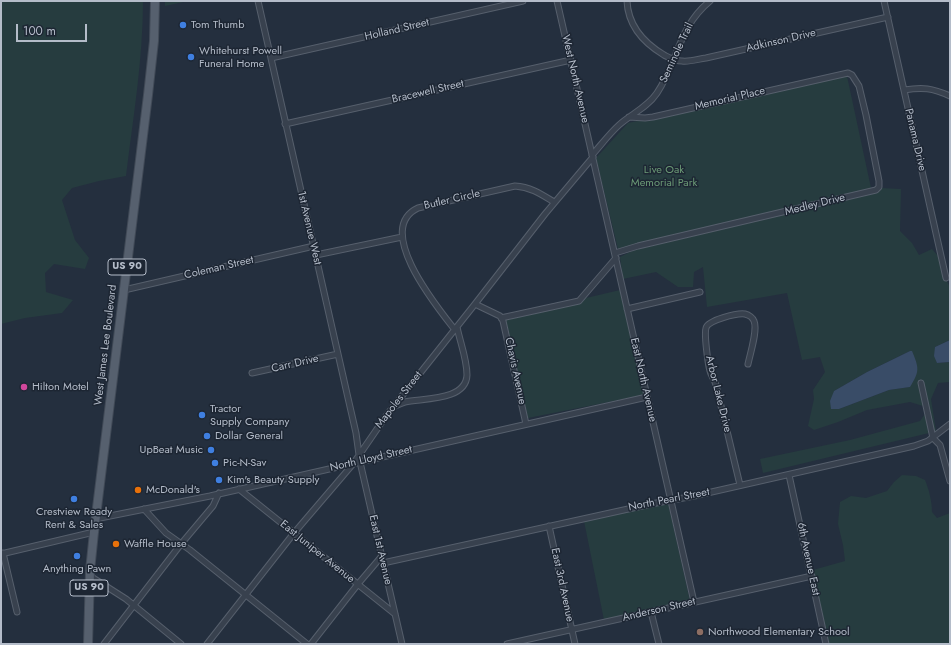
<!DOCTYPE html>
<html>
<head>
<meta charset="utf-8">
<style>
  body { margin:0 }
  #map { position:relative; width:951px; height:645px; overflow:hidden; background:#242f3e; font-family:Jost,sans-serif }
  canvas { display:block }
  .frame { position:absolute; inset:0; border:2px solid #b4bcc9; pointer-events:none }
  .scale { position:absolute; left:16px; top:24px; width:71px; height:18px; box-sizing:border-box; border:2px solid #b4bcc9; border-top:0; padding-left:5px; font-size:12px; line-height:14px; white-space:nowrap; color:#b4bcc9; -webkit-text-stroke:3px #1d2633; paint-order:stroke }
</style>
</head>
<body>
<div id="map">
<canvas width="951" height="645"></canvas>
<div class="frame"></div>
<div class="scale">100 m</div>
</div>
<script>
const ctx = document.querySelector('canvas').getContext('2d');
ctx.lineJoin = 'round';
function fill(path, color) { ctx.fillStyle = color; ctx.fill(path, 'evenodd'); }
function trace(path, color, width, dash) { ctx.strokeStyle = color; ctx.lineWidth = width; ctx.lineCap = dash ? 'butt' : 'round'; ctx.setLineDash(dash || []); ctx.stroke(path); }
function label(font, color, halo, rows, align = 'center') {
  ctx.font = font + ' Jost,sans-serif'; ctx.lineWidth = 3; ctx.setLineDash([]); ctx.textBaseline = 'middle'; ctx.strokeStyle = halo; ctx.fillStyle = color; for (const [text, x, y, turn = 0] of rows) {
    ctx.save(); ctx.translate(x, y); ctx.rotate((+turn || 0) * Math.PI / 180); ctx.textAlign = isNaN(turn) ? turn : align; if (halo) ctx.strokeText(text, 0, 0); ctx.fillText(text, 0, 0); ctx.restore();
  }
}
fill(new Path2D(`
  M1,1h142c0,59 -10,117 -17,175l-27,5 -27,7 -10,12 13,40 14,18 -4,11 -31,-5 -9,9 1,19 27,8 -11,13 -37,5 -24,6v-270l1,-1 -1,-2z
  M165,1h23l-23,5z
  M847,76l24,112 -253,61 -22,-91 32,-35z
  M881,188l20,1 -1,42 12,12 7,12 13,-6 6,7 6,25h3l3,7v52l-15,7 2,16 13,-1v20l-12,1 -7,16 5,32 -2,1 -11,-52 -5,2 5,24 -13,-4 -43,8 -29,12 -24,8 -6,-4 6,-27 -1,-9 12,-18 -5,-15 -18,3 -15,-67 -80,14 -4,-40 -9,5 -1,15h-15l-22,-15 -33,7 -3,-22 14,-7 243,-57zM910,351v36l-21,3 -50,19h-8l3,-18 33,-19z
  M620,290l24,105 -116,23 -22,-98 70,-16 10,-6z
  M925,414l4,19 -166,40 -3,-14 90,-19 70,-19z
  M902,475l14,1 9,4c4,10 7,21 7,32l5,6 13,-5v131h-121l-16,-74 32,-9 -2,-16 -5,-21 2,-22 11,-6 15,2 21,-7 7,-9z
  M668,503l22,98 -86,19 -20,-99z`), '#263c3f');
fill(new Path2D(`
  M950,340v22l-13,1 -3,-7 1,-9z
  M910,351h2c7,17 8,20 -2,36l-21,3 -50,19h-8l-1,-8 4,-10 33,-19z`), '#394c67');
const street = new Path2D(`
  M258,1l90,397 8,35 4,29 42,182
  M557,1l137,601
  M627,1c1,24 17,42 37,54 6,3 11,6 18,6 8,1 16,-2 24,-3l182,-41
  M884,1l62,277
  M271,58l252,-57
  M904,90c19,-3 28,-2 46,6
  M285,124l286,-64
  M592,155c9,-10 17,-21 27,-30 12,-11 28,-17 38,-32 21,-31 21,-66 53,-92
  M615,253l23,-7 238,-56 3,-3v-6l-13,-66 -7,-29 -7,-11 -4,-2 -195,44 -8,1 -16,-1
  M316,255l86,-18
  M124,290l190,-44
  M475,304l25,12 3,5 23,103
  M627,309l73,-17
  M501,318l78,-17 37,-43
  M455,330c-18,-23 -82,-101 -37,-122l97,-22c16,1 26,8 39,16
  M252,373l86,-19
  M921,383l12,55 7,7 10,36
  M393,407c4,-2 8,-4 12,-5 18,-4 61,-1 62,-27 0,-16 -7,-33 -10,-48
  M789,475l37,169
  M740,485l-24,-100c-1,-5 -5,-9 -6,-14 -2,-7 -6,-37 -4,-43 2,-8 31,-15 39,-14 4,1 8,4 9,7 4,9 -4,33 -6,43
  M239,489l156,125
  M144,509l22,24 24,17 117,94
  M95,519l115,-23 437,-99
  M549,526l26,118
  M3,553l14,59
  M1,554l93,-22
  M383,563l268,-59 43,-8 220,-50 14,-5 22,-17
  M90,576l36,23 55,45
  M651,612l8,32
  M104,644l77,-100 32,-38 6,-13
  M207,644l87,-111 59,-69 33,-48 89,-112 70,-90 48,-57
  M311,644l47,-60 23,-27
  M507,644l305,-68`);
const primary = new Path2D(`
  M88,644l2,-73 4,-39 54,-437 6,-54 1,-40`);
trace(street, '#565f6c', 7);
trace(primary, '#414a57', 10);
trace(street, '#38414e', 5);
trace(primary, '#56606e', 8);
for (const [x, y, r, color] of [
  [183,25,4,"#3f7fe0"],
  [191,57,4,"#3f7fe0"],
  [24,387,4,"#d1479c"],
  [202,415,4,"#3f7fe0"],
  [207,436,4,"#3f7fe0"],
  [211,450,4,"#3f7fe0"],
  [215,463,4,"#3f7fe0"],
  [219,480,4,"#3f7fe0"],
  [138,490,4,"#e8710a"],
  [74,499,4,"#3f7fe0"],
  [116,544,4,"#e8710a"],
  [77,556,4,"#3f7fe0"],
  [700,632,4,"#8d6e63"]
]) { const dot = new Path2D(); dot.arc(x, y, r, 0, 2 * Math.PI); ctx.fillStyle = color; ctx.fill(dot); trace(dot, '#1d2633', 1.5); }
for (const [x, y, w] of [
  [127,267,38],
  [89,588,38]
]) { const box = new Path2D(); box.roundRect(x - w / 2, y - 8, w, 16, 3); ctx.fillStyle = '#1d2633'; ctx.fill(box); trace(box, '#b4bcc9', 1); }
label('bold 10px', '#b4bcc9', null, [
  ["US 90",127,267],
  ["US 90",89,588]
]);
label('11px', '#b4bcc9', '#1d2633', [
  ["Tom Thumb",191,25],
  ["Whitehurst Powell",199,51],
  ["Funeral Home",199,64],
  ["Hilton Motel",32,387],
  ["Tractor",210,409],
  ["Supply Company",210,422],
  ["Dollar General",215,436],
  ["UpBeat Music",203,450,"right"],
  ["Pic-N-Sav",223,463],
  ["Kim's Beauty Supply",227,480],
  ["McDonald's",146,490],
  ["Crestview Ready",74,512,"center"],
  ["Rent & Sales",74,525,"center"],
  ["Waffle House",124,544],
  ["Anything Pawn",77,569,"center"],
  ["Northwood Elementary School",708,632]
], 'left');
label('11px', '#b4bcc9', '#1d2633', [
  ["Holland Street",397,30,-13],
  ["Adkinson Drive",781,41,-13],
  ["Seminole Trail",677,53,-65],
  ["West North Avenue",575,79,77],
  ["Bracewell Street",428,92,-13],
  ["Memorial Place",730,99,-13],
  ["Panama Drive",915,140,77],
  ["Butler Circle",452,200,-13],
  ["Medley Drive",815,205,-14],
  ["1st Avenue West",309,228,77],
  ["Coleman Street",219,268,-13],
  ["West James Lee Boulevard",106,345,-83],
  ["Carr Drive",295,364,-13],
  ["Chavis Avenue",515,371,78],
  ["East North Avenue",643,380,77],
  ["Arbor Lake Drive",718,394,76],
  ["Mapoles Street",399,400,-52],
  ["North Lloyd Street",371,459,-13],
  ["North Pearl Street",669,500,-11],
  ["East 1st Avenue",380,550,77],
  ["East Juniper Avenue",317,552,39],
  ["6th Avenue East",808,559,78],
  ["East 3rd Avenue",562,585,78],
  ["Anderson Street",659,610,-13]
]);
label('11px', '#6b9a76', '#1d2633', [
  ["Live Oak",664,170],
  ["Memorial Park",664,183]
]);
</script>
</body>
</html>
